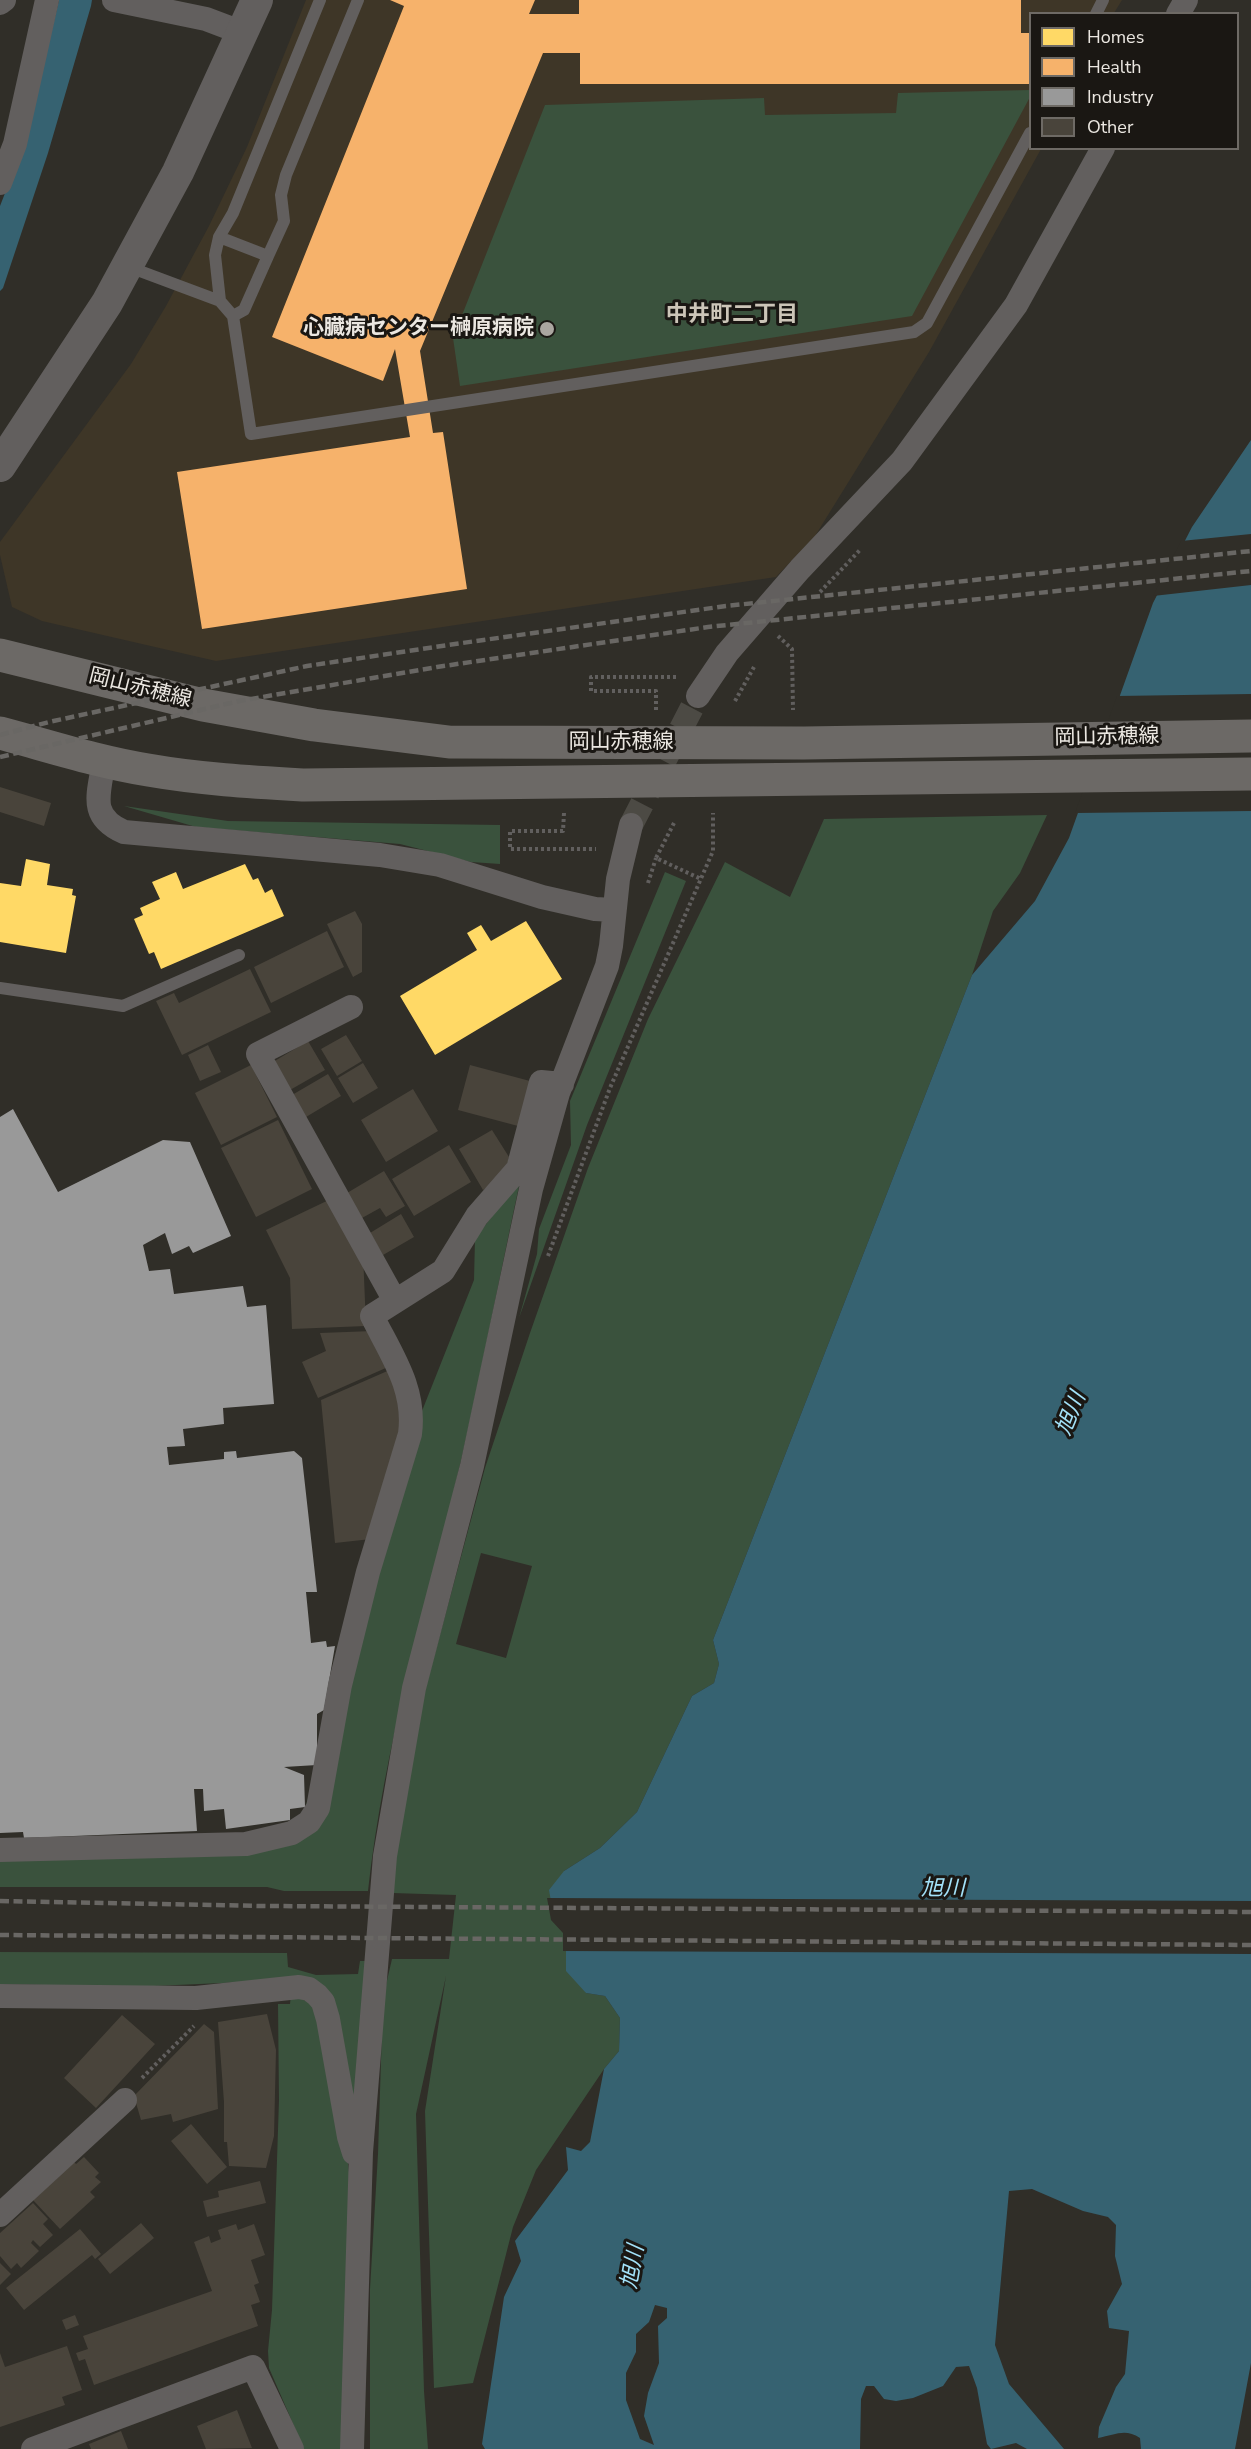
<!DOCTYPE html>
<html>
<head>
<meta charset="utf-8">
<style>
  body { margin:0 }
  #map { position:relative; width:1251px; height:2449px; overflow:hidden; background:#302e28; font-family:"Nunito Sans",sans-serif }
  canvas { display:block }
  .legend { position:absolute; left:1029px; top:12px; width:210px; height:138px; box-sizing:border-box; background:#1a1713; border:2px solid #6e6a65; margin:0; padding:8px 10px; list-style:none; font-size:18px; color:#ebe7e1 }
  .legend li { display:flex; align-items:center; gap:12px; height:30px }
  .legend b { width:30px; border:2px solid #6e6a65 }
</style>
</head>
<body>
<div id="map">
<canvas width="1251" height="2449"></canvas>
<ul class="legend">
<li><b style="height:16px;background:#ffd966"></b>Homes</li>
<li><b style="height:16px;background:#f6b26b"></b>Health</li>
<li><b style="height:16px;background:#999"></b>Industry</li>
<li><b style="height:16px;background:#49443b"></b>Other</li>
</ul>
</div>
<script>
const ctx = document.querySelector('canvas').getContext('2d');
ctx.lineJoin = 'round';
function fill(path, color) { ctx.fillStyle = color; ctx.fill(path, 'evenodd'); }
function trace(path, color, width, dash) { ctx.strokeStyle = color; ctx.lineWidth = width; ctx.lineCap = dash ? 'butt' : 'round'; ctx.setLineDash(dash || []); ctx.stroke(path); }
function label(font, color, halo, rows, align = 'center') {
  ctx.font = font + ' "Nunito Sans","Noto Sans JP",sans-serif'; ctx.lineWidth = 6; ctx.setLineDash([]); ctx.textBaseline = 'middle'; ctx.strokeStyle = halo; ctx.fillStyle = color; for (const [text, x, y, turn = 0] of rows) {
    ctx.save(); ctx.translate(x, y); ctx.rotate((+turn || 0) * Math.PI / 180); ctx.textAlign = isNaN(turn) ? turn : align; if (halo) ctx.strokeText(text, 0, 0); ctx.fillText(text, 0, 0); ctx.restore();
  }
}
fill(new Path2D(`
  M306,0h816l-8,13 -84,1v134l11,1 -112,203 -114,184 -39,41 -560,84 -174,-40 -30,-14 -12,-52v-13l131,-178 35,-58 43,-80 38,-79z`), '#3e3627');
fill(new Path2D(`
  M1030,90v7l-118,219 -452,70 -7,-48 92,-233 219,-7 1,17 131,-2 2,-20z
  M124,806l104,15 272,4v39l-29,-2 -71,-18 -204,-17z
  M1047,815l-27,58 -27,38 -21,64 -259,665 6,24 -5,19 -22,13 -55,116 -37,36 -36,23 2,61 20,61 19,3 15,22 -1,33 -15,18 -68,101 -23,57 -40,156 -39,5 -9,-277 21,-135 -30,138 8,277 4,58h-58v-160l8,-135 5,-156 9,-39h57l7,-64 -64,-2 3,-37 30,-166 60,-222 45,-135 58,-165 60,-149 77,-157 65,35 34,-78zM481,1553l51,13 -26,92 -50,-14z
  M665,872l21,9 -99,244 -68,193 18,-64 2,-25 32,-84 -1,-44z
  M521,1177c-21,96 -39,193 -61,288 -34,142 -76,281 -92,426h-84l-17,-4h-267v-30l297,-20 75,-265 50,-161 52,-131 1,-41z
  M0,1952l287,1 1,14 28,8 42,-1 2,-13h9l-16,174 -23,-140 -40,-15 -159,7 -131,-3z
  M291,1994l23,11 33,149 3,27 -8,268h-38l-35,-81 -1,-17 4,-41 7,-210 -1,-96h12z`), '#3a523d');
fill(new Path2D(`
  M59,0h33l-1,6 -43,147 -45,135 -3,3v-85l25,-64z
  M1251,440v1923l-16,86h-94l-1,-11c-15,-10 -25,-3 -42,0l1,-11 17,-40 9,-13 4,-43 -20,-3 -2,-17 15,-27 -7,-28 1,-31 -8,-8 -25,-6 -51,-22 -23,2 -14,154 14,39 55,65h-37l-11,-6 -25,6 -4,-5 -10,-56 -8,-22 -13,1 -13,19 -30,12 -17,3 -12,-2 -10,-13h-8l-5,13 -1,50h-375l-3,-5 22,-147 17,-36 -6,-20 53,-71 -2,-23 15,4 9,-9 14,-73 15,-18 1,-33 -15,-22 -19,-3 -20,-22v-39l-12,-14 -5,-28 15,-19 36,-23 37,-36 55,-116 22,-13 5,-19 -6,-24 259,-665 63,-74 34,-63 84,-235 39,-76zM655,2305l12,3v10l-9,8 1,37 -11,30 -4,23 10,29 -14,-6 -14,-39v-27l10,-21v-18l13,-12z`), '#366271');
fill(new Path2D(`
  M1251,534v51l-98,11 28,-55z
  M1251,694v117l-176,2 42,-117z
  M547,1898l704,3v53l-688,-3v-18l-12,-13z`), '#302e28');
fill(new Path2D(`
  M26,859l24,5 -3,21 26,4 -1,6 4,1 -10,57 -66,-11v-59l21,3z
  M245,864l8,16 5,-2 7,15 7,-4 12,27 -123,53 -7,-17 -5,2 -15,-35 9,-4 -3,-7 20,-9 -8,-17 24,-10 7,17z
  M526,921l36,58 -127,76 -35,-59 77,-46 -10,-17 14,-8 10,16z`), '#ffd966');
fill(new Path2D(`
  M390,0h145l-6,14h50v-14h442v33h9v51h-450v-31h-37l-123,298 13,82 10,-1 24,157 -265,40 -25,-157 233,-35 -15,-88 -12,32 -111,-44 132,-331z`), '#f6b26b');
fill(new Path2D(`
  M13,1109l45,83 105,-52 27,2 41,94 -38,17 -4,-7 -17,8 -7,-21 -22,12 6,26 21,-2 4,25 69,-8 4,21 19,-2 8,99 -51,4 1,16 -41,5 2,17 -18,1 2,18 55,-6v-7l12,-1 1,7 57,-7 8,7 15,134h-11l5,51 15,-2 1,6 8,-1 -11,64 -7,4v51l-33,2 20,8 1,32 -15,2v11l-64,9 -2,-20 -20,2 -1,-22h-9l3,42 -173,7 -1,-6 -23,1v-716z`), '#999');
fill(new Path2D(`
  M0,787l51,16 -7,23 -44,-14z
  M355,911l7,13v48l-9,5 -26,-53z
  M327,931l17,36 -73,36 -17,-36z
  M250,969l21,43 -89,43 -26,-54 18,-8 5,10z
  M346,1035l16,26 -25,15 -16,-27z
  M308,1041l17,29 -35,20 -17,-28z
  M208,1045l13,27 -21,9 -12,-26z
  M363,1063l15,25 -25,15 -15,-25z
  M251,1065l26,52 -56,28 -26,-52z
  M470,1065l60,16 -12,45 -60,-16z
  M328,1074l13,22 -35,21 -14,-22z
  M413,1089l25,42 -52,31 -25,-42z
  M278,1120l34,69 -56,28 -35,-69z
  M492,1130l17,27 -5,21 -21,12 -24,-41z
  M449,1145l22,37 -57,34 -22,-37z
  M384,1171l21,35 -19,11 -6,-9 -18,10 -15,-25z
  M335,1197l28,56 3,73 -74,3 -2,-51 -24,-48z
  M401,1214l13,23 -31,18 -13,-22z
  M373,1331l15,36 -70,31 -16,-36 24,-11 -6,-18z
  M392,1369l12,63 -33,107 -36,4 -14,-143z
  M267,2014l9,36 -2,86 -8,32 -37,-2 -2,-24h-3v-40l-6,-80z
  M122,2015l33,29 -59,64 -32,-30z
  M204,2024l10,8 4,77 -45,13 -2,-8 -30,6 -7,-24z
  M191,2124l36,43 -20,17 -36,-43z
  M84,2157l15,16 -4,4 6,5 -11,10 5,5 -35,32 -27,-29 41,-38 2,2z
  M260,2181l6,22 -59,14 -4,-16 16,-4 -1,-6z
  M33,2203l15,16 -5,5 10,11 -13,12 -7,-7 -2,3 8,8 -18,17 -4,-5 -6,6 -11,-13v-23z
  M141,2223l13,15 -44,36 -12,-15z
  M236,2224l2,6 16,-6 11,31 -14,5 8,23 -5,2 6,17 -9,3 7,21 -164,59 -9,-26 -6,2 -3,-8 12,-4 -5,-13 129,-45 -18,-49 15,-6 2,7 10,-4 -3,-9z
  M80,2229l21,25 -6,5 -3,-4 -68,55 -18,-22z
  M0,2263l11,11 -11,11z
  M75,2315l4,10 -13,5 -4,-10z
  M67,2346l15,44 -20,7 3,8 -65,22v-74l5,14z
  M237,2410l15,38 -46,1 -9,-23z
  M121,2431l7,18h-37l-2,-5z`), '#49443b');
trace(new Path2D(`
  M631,825l67,-129`), '#4c4a44', 24, [24, 12]);
trace(new Path2D(`
  M820,592l40,-42
  M778,636l14,13 1,61
  M735,701l19,-34
  M656,710v-19h-65v-14h86
  M564,813l-1,18h-53v18h86
  M674,823l-18,35 45,21
  M648,883l8,-25
  M548,1256l62,-168 103,-237v-38
  M142,2078l52,-52`), '#615f5e', 4, [3, 3]);
trace(new Path2D(`
  M320,0l-87,213 -14,24 -4,18 5,46 13,15 18,118 663,-102 13,-9 103,-190
  M1096,14l7,-14
  M219,237l49,19 16,-35 -3,-26 5,-20 72,-175
  M129,267l91,34
  M233,316l11,-6 24,-54
  M0,988l123,18 116,-51`), '#625f5e', 12);
trace(new Path2D(`
  M114,0l92,19 37,14
  M0,3l4,-3
  M1178,14l8,-14
  M0,183l15,-39 32,-144
  M698,696l29,-43 73,-84 102,-108 114,-156 87,-157
  M104,761c-5,33 -16,55 20,71l256,23 60,10 102,32 53,12 19,1
  M351,1007l-93,47 137,247
  M0,1850l246,-6 46,-11 17,-11 9,-14 22,-123 28,-113 42,-138c6,-45 -18,-78 -38,-118l71,-45 34,-55 41,-47 23,-87 21,2
  M0,1996l196,2 103,-11 10,2 8,6 6,7 5,17 21,118 5,16
  M0,2215l125,-115
  M33,2449l220,-82 39,82
  M352,2449l9,-297 24,-296 29,-168 58,-222 59,-277 27,-96 49,-127 4,-20 7,-67 13,-54`), '#625f5e', 24);
trace(new Path2D(`
  M0,466l107,-163 71,-131 79,-172`), '#625f5e', 32);
trace(new Path2D(`
  M0,655l203,50 111,20 135,17 355,1 447,-7
  M0,733c49,13 98,29 148,37 51,9 104,12 156,15l947,-11`), '#6c6966', 33);
trace(new Path2D(`
  M0,735l49,-13 258,-56 148,-22 271,-38 525,-55
  M0,757l239,-56 198,-34 271,-40 543,-56
  M0,1901l263,5 988,6
  M0,1935l1251,10`), '#696764', 4.5, [9, 4.5]);
for (const [x, y, r, color] of [
  [547,329,8,"#aaa6a0"]
]) { const dot = new Path2D(); dot.arc(x, y, r, 0, 2 * Math.PI); ctx.fillStyle = color; ctx.fill(dot); trace(dot, '#1a1713', 2); }
label('bold 21px', '#ebe7e1', '#1a1713', [
  ["心臓病センター榊原病院",534,329]
], 'right');
label('21px', '#ebe7e1', '#1a1713', [
  ["岡山赤穂線",140,689,14],
  ["岡山赤穂線",1107,738,-1],
  ["岡山赤穂線",621,743]
]);
label('bold 22px', '#ccc5b8', '#1a1713', [
  ["中井町二丁目",732,316]
]);
label('italic 22px', '#a3e2f9', '#1a1713', [
  ["旭川",1072,1414,-68],
  ["旭川",943,1890],
  ["旭川",634,2267,-80]
]);
</script>
</body>
</html>
